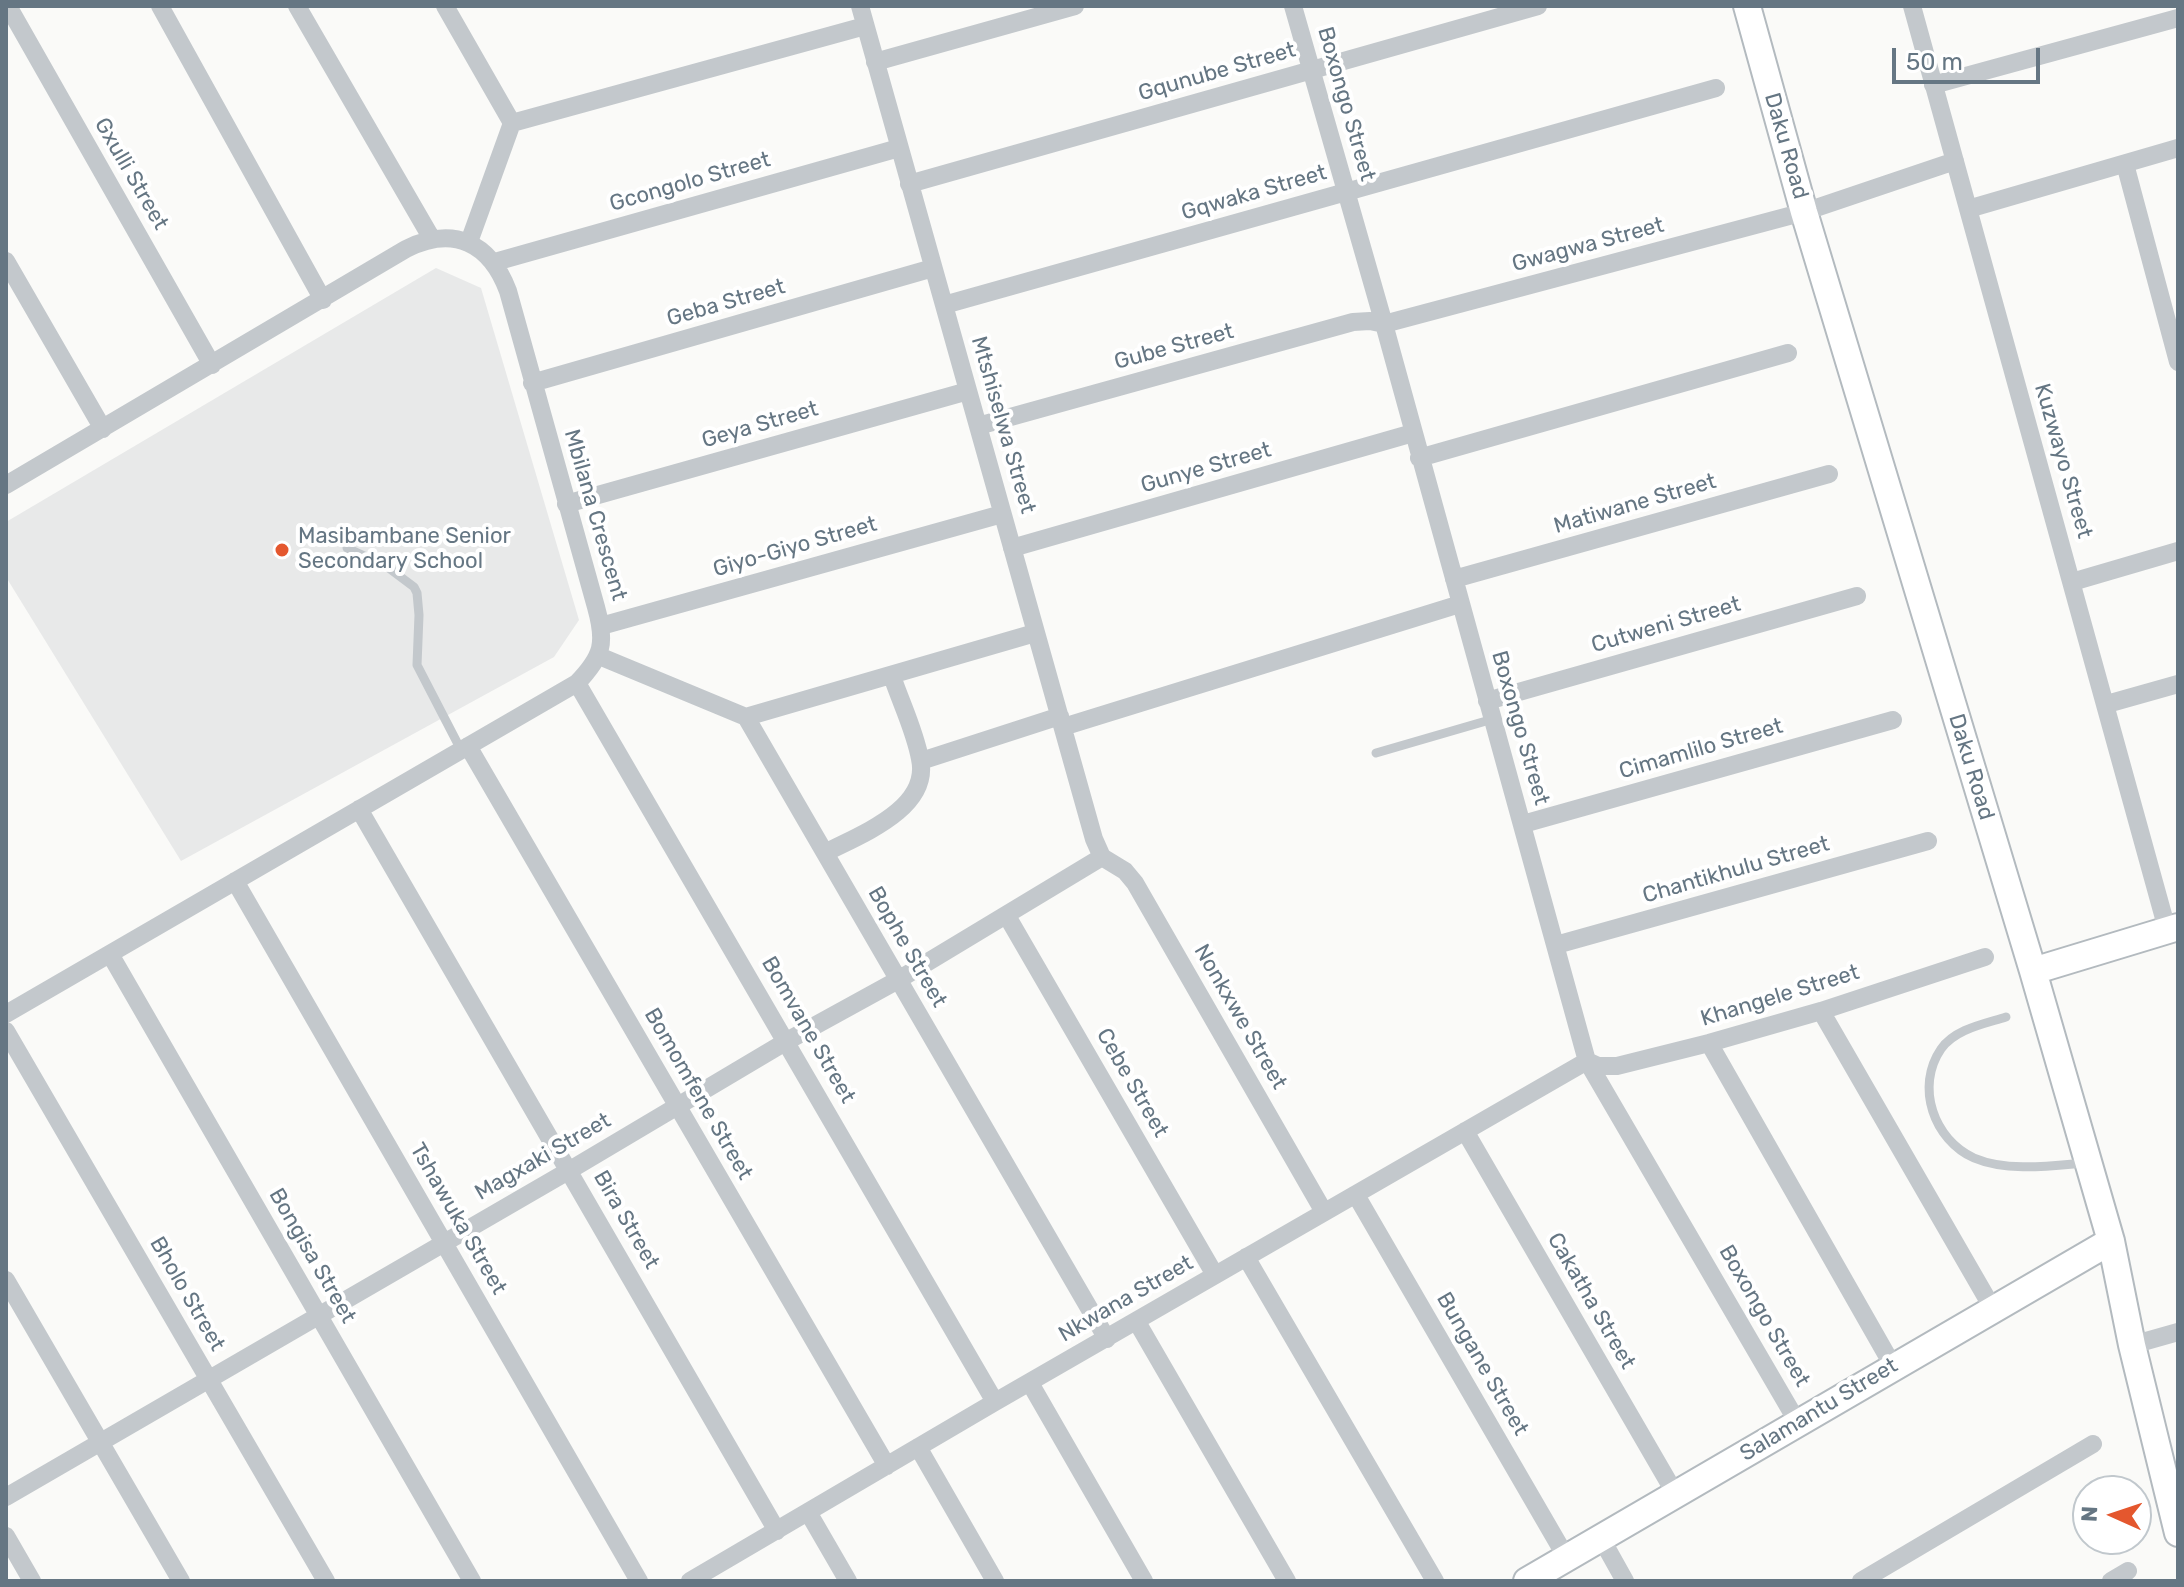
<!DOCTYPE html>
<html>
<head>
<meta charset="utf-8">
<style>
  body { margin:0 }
  #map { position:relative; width:2184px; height:1587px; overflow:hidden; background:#fafaf8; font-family:Rubik,sans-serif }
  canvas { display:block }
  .frame { position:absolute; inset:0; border:8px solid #657683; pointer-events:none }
  .north { position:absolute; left:2072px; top:1475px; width:80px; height:80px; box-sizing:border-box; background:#fff; border:2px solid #c1c8cd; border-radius:50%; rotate:273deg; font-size:22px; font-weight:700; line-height:32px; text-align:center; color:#657683 }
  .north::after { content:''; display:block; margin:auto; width:28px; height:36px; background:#e4572e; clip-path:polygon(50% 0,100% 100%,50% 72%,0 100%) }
  .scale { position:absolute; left:1892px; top:48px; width:148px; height:36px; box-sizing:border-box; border:4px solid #657683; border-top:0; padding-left:10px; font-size:24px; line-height:28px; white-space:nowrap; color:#657683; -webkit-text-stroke:6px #fff; paint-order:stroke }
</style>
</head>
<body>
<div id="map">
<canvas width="2184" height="1587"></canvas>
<div class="frame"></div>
<div class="north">N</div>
<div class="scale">50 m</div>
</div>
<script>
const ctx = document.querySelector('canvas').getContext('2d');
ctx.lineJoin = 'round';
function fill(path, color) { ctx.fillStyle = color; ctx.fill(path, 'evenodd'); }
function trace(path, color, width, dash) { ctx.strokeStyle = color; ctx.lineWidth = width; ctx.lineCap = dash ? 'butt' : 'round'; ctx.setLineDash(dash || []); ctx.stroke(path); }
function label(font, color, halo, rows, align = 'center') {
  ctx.font = font + ' Rubik,sans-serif'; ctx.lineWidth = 8; ctx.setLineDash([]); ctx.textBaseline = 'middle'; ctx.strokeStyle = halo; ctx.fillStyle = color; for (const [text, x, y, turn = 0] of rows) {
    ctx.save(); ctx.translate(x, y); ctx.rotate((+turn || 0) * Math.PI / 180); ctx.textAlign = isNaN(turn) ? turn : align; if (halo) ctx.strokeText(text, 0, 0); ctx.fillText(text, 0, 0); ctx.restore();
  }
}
fill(new Path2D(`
  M436,268l45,20 98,332 -25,37 -373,204 -175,-284v-55z`), '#e8e9e9');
const secondary = new Path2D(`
  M1747,6l57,206 229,759 78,270 21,104 46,188
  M2033,971l145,-44
  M1527,1581l584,-340`);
trace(secondary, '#b3babf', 30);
trace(new Path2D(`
  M347,548l39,18 28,21 3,6 2,22 -2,50 44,85
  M1376,753l117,-34
  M2006,1017c-22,7 -51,12 -65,32 -26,38 -7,91 33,109 33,14 76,8 110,5`), '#c3c8cc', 9);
trace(new Path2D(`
  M8,6l204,359
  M160,6l163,294
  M297,6l135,233
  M445,6l67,117 353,-97
  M860,6l234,833 8,18
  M1293,6l91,318 203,737 211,362
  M1912,6l255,923
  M875,62l200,-56
  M1933,85l245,-67
  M2125,164l53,198
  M909,184l629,-178
  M1968,209l210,-61
  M469,242l43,-119
  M6,261l97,168
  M495,262l404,-114
  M944,305l772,-217
  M532,383l401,-115
  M978,426l375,-104 17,-1 14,3 420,-112 151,-51
  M1419,458l369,-105
  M6,485l400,-236c48,-24 84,-6 102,42l88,316c10,36 7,49 -19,76l-571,331
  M566,504l402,-113
  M1012,548l401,-115
  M1454,579l375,-105
  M2072,582l106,-31
  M601,626l401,-112
  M599,656l147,61 361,622
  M577,683l418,719
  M1487,701l370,-105
  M2107,704l71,-20
  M746,717l289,-84
  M1063,727l397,-123
  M468,746l419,720
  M921,761l139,-45
  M359,809l418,722
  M1523,824l370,-104
  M825,853c34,-18 106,-44 95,-94 -5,-28 -19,-56 -28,-83
  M1102,857l23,14 10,12 189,329
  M235,881l404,700
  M1007,916l208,359
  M1556,945l372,-104
  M110,954l362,627
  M1821,1011l172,298
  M6,1031l320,550
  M1709,1043l184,323
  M1465,1131l211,364
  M1356,1195l210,362
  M1246,1257l189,324
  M6,1280l175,301
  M1137,1322l150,259
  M2132,1345l46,-13
  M1030,1383l114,198
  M918,1447l77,134
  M6,1497l564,-327 217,-129 111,-61 204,-123
  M808,1512l40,69
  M6,1536l26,45
  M1601,1538l24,43
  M690,1581l305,-179 592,-341 11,5h19l92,-23 112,-32 164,-54
  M1861,1581l232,-137
  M2111,1581l17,-10`), '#c3c8cc', 18);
trace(secondary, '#fff', 26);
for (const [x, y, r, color] of [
  [282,550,8,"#e4572e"]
]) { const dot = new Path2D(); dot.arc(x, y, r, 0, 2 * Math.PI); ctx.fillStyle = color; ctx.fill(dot); trace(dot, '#fff', 3); }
label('22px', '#657683', '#fff', [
  ["Gqunube Street",1217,72,-16],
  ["Boxongo Street",1346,104,74],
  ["Daku Road",1786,146,74],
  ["Gxulli Street",131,174,60],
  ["Gcongolo Street",690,182,-16],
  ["Gqwaka Street",1254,193,-16],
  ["Gwagwa Street",1588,245,-15],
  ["Geba Street",726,303,-16],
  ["Gube Street",1174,347,-15],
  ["Geya Street",760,425,-16],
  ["Mtshiselwa Street",1003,425,74],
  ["Kuzwayo Street",2063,461,74],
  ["Gunye Street",1206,468,-16],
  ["Matiwane Street",1635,504,-16],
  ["Mbilana Crescent",595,515,74],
  ["Giyo-Giyo Street",795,547,-16],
  ["Cutweni Street",1666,625,-16],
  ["Boxongo Street",1520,728,74],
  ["Cimamlilo Street",1701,749,-16],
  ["Daku Road",1971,767,73],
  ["Chantikhulu Street",1736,870,-16],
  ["Bophe Street",907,947,60],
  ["Khangele Street",1780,996,-17],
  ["Nonkxwe Street",1240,1017,60],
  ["Bomvane Street",808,1030,60],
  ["Cebe Street",1132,1083,60],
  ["Bomomfene Street",698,1094,60],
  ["Magxaki Street",543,1157,-30],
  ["Tshawuka Street",458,1219,60],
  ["Bira Street",626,1220,60],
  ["Bongisa Street",312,1256,60],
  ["Bholo Street",187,1294,60],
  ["Nkwana Street",1126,1299,-30],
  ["Cakatha Street",1591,1301,60],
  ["Boxongo Street",1764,1316,60],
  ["Bungane Street",1482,1364,60],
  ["Salamantu Street",1819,1410,-31]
]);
label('22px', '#657683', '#fff', [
  ["Masibambane Senior",298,537],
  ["Secondary School",298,562]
], 'left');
</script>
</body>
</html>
